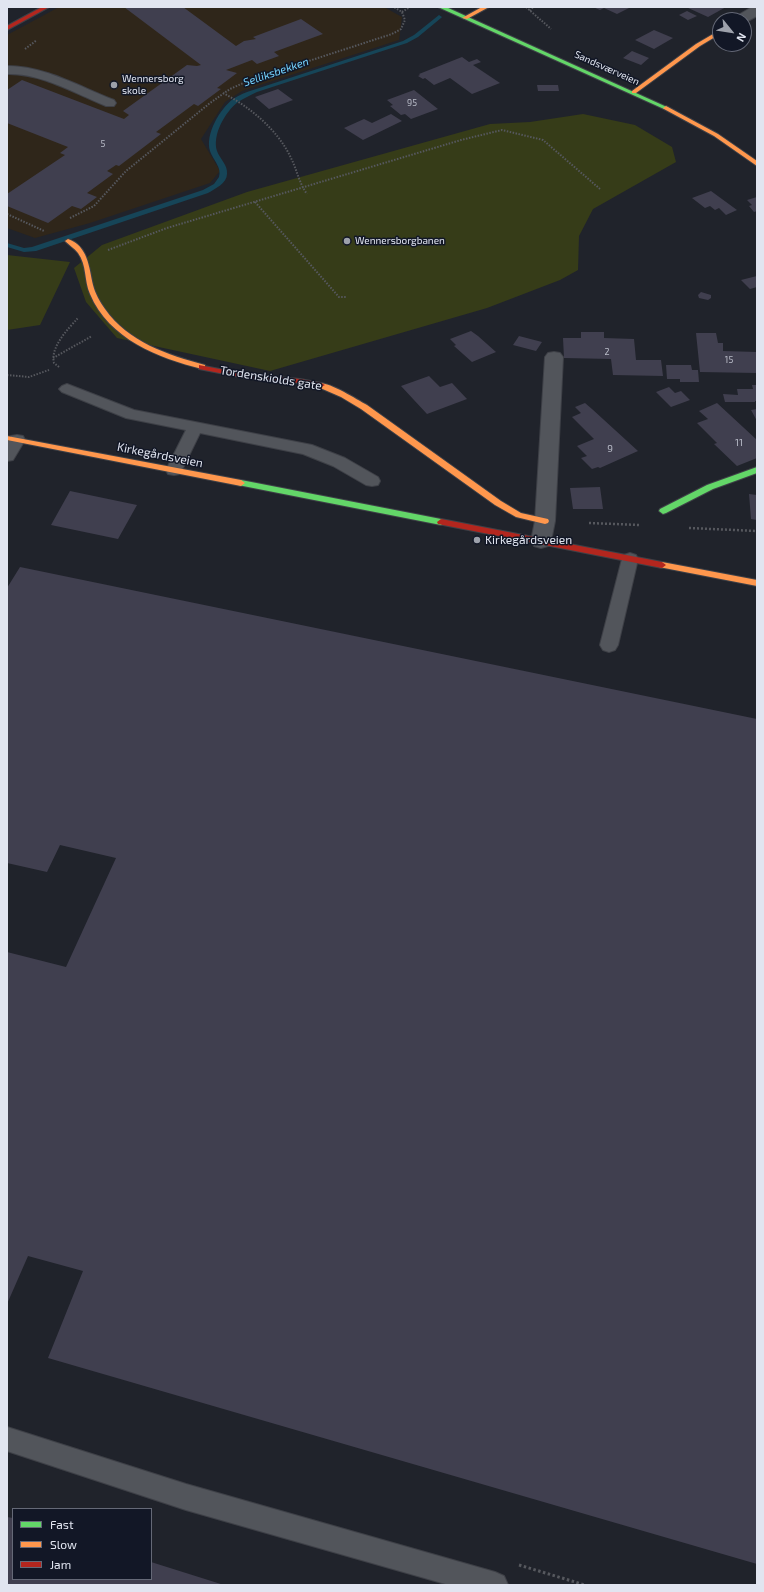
<!DOCTYPE html>
<html>
<head>
<meta charset="utf-8">
<style>
  body { margin:0 }
  #map { position:relative; width:764px; height:1592px; overflow:hidden; background:#20232b; font-family:"Exo 2",sans-serif }
  canvas { display:block }
  .frame { position:absolute; inset:0; border:8px solid #e1e5f0; pointer-events:none }
  .legend { position:absolute; left:12px; top:1508px; width:140px; height:72px; box-sizing:border-box; background:#121726; border:1px solid #656977; margin:0; padding:5px 7px; list-style:none; font-size:12px; color:#e1e5f0 }
  .legend li { display:flex; align-items:center; gap:8px; height:20px }
  .legend b { width:20px; border:1px solid #656977 }
  .north { position:absolute; left:712px; top:12px; width:40px; height:40px; box-sizing:border-box; background:#121726; border:1px solid #656977; border-radius:50%; rotate:120deg; font-size:11px; font-weight:700; line-height:16px; text-align:center; color:#e1e5f0 }
  .north::after { content:''; display:block; margin:auto; width:14px; height:18px; background:#9da1ab; clip-path:polygon(50% 0,100% 100%,50% 72%,0 100%) }
</style>
</head>
<body>
<div id="map">
<canvas width="764" height="1592"></canvas>
<div class="frame"></div>
<ul class="legend">
<li><b style="height:5px;background:#63d668"></b>Fast</li>
<li><b style="height:5px;background:#ff974d"></b>Slow</li>
<li><b style="height:5px;background:#b3261e"></b>Jam</li>
</ul>
<div class="north">N</div>
</div>
<script>
const ctx = document.querySelector('canvas').getContext('2d');
ctx.lineJoin = 'round';
function fill(path, color) { ctx.fillStyle = color; ctx.fill(path, 'evenodd'); }
function trace(path, color, width, dash) { ctx.strokeStyle = color; ctx.lineWidth = width; ctx.lineCap = dash ? 'butt' : 'round'; ctx.setLineDash(dash || []); ctx.stroke(path); }
function label(font, color, halo, rows, align = 'center') {
  ctx.font = font + ' "Exo 2",sans-serif'; ctx.lineWidth = 3; ctx.setLineDash([]); ctx.textBaseline = 'middle'; ctx.strokeStyle = halo; ctx.fillStyle = color; for (const [text, x, y, turn = 0] of rows) {
    ctx.save(); ctx.translate(x, y); ctx.rotate((+turn || 0) * Math.PI / 180); ctx.textAlign = isNaN(turn) ? turn : align; if (halo) ctx.strokeText(text, 0, 0); ctx.fillText(text, 0, 0); ctx.restore();
  }
}
fill(new Path2D(`
  M59,7h325l18,10 -3,23 -157,51 -17,11 -24,37 19,32 -10,12 -120,40 -55,15 -28,-10v-193z`), '#2f261a');
fill(new Path2D(`
  M583,114l52,11 37,22 4,15 -83,47 -14,27 -1,34 -18,10 -73,28 -217,63 -153,-33 -31,-36 -12,-34 28,-23 145,-53 243,-68 40,-2z
  M7,255l63,7 -30,63 -33,5z`), '#363c18');
fill(new Path2D(`
  M439,15l3,2 -1,1 -23,19 -11,6 -150,49c-6,3 -13,6 -19,10 -13,10 -26,33 -21,49 3,8 11,14 10,23 0,9 -12,15 -19,19l-172,58 -12,1 -17,-5v-4l17,5 8,-1 171,-57 11,-6 5,-7c3,-10 -6,-17 -9,-26 -5,-17 10,-42 23,-52 6,-4 13,-7 20,-9l150,-49 11,-6z`), '#164558');
fill(new Path2D(`
  M124,7h59l53,39 8,-5 12,-2 -3,-2 48,-18 22,15 -49,18 5,4 -22,8 -5,-4 -26,10 11,3 -20,15 4,1 -23,17 -4,-2 -38,28 5,2 -42,32 -3,-1 -9,6 6,3 -26,19 10,4 -16,12 -9,-3 -24,17 -41,-17v-12l58,-39 -5,-2 8,-6 -61,-24v-33l15,-10 102,39 5,-4 -6,-4 64,-46 10,1 4,-1z
  M593,7h38l-14,7 -13,-6 -4,2z
  M686,7h40l-18,10z
  M687,11l10,5 -9,4 -9,-5z
  M654,30l19,8 -19,11 -19,-9z
  M632,51l17,7 -8,7 -18,-7z
  M462,57l7,5 8,-3 4,3 -8,3 27,18 -28,11 -22,-16 -16,7 -9,-7 -2,1 -5,-3 2,-1 -1,-1z
  M537,85h21l1,6h-21z
  M278,89l15,11 -24,9 -14,-12z
  M414,90l24,19 -27,10 -6,-5 -4,1 -11,-9 3,-1 -6,-5z
  M391,114l11,7 -39,19 -19,-12 20,-9 8,4z
  M711,191l26,19 -11,5 -7,-7 -4,2 -5,-4 -5,2 -13,-10z
  M757,197v14l-3,1 -5,-6 3,-1 -5,-5z
  M757,276v11l-7,2 -9,-9z
  M701,292l10,3v3l-3,2 -9,-2 -1,-3z
  M471,331l7,5 18,16 -24,10 -18,-16 2,-1 -6,-6z
  M581,332h23v6l30,1 2,21h25l2,16 -50,-1 -2,-16 -47,-1 -1,-20h18z
  M696,333h20l2,10h5v8l34,1v21l-57,-1z
  M519,336l23,6 -6,9 -23,-6z
  M666,365h25l1,5h6l1,12h-19v-3h-13z
  M429,376l11,11 12,-4 15,16 -40,15 -26,-28z
  M752,385h5v16h-2v1h-30l-2,-8 15,1 -1,-6h16z
  M669,387l6,6 6,-2 9,9 -19,7 -15,-15z
  M585,403l7,6 46,42 -38,17 -2,-1 -6,2 -11,-11 6,-2 -10,-10 17,-7 -22,-22 9,-4 -6,-6z
  M717,403l40,37v18l-20,8 -23,-22 3,-1 -20,-20 11,-4 -9,-8z
  M757,409v12l-6,-11z
  M600,487l3,22h-30l-3,-21z
  M70,491l67,14 -19,34 -67,-14z
  M749,494l8,1v25l-6,-1z
  M20,567l737,152v845l-709,-206 35,-87 -55,-15 -21,48v-352l59,15 50,-109 -56,-13 -13,27 -40,-9v-275z
  M7,1517l6,1v61h138v-17l73,23h-217z`), '#403f4f');
const lane = new Path2D(`
  M7,66c38,0 73,21 107,34l2,3 -2,3h-8c-32,-13 -65,-33 -99,-32z
  M67,384l67,26 178,35 33,13 33,19 2,4 -2,4 -6,1 -6,-1 -33,-19 -30,-12 -103,-21 -20,41 -6,1 -6,-1 -2,-4 20,-40 -60,-12 -64,-26 -3,-3 3,-3z
  M17,435l6,1 2,4 -12,20 -6,1v-18l4,-7z
  M630,553l6,2 2,4 -20,86 -3,5 -6,2 -6,-2 -3,-5 22,-86 2,-4z
  M7,1427l179,57 309,88 9,4 4,9h-59l-263,-75 -179,-59z`);
const street = new Path2D(`
  M752,7h5v9l-13,7v-3h-11l2,-3z
  M554,352l6,1 3,4 -8,164 -4,20 -3,5 -7,2 -7,-2 -3,-5 4,-20 10,-164 3,-4z`);
const fast = new Path2D(`
  M438,7h8l223,101 -5,1z
  M757,467v6l-44,16 -47,24 -3,1 -4,-3 1,-2 47,-24z
  M241,480l200,39 4,3 -4,3 -203,-40 -1,-2z`);
const slow = new Path2D(`
  M482,7h7l-22,12 -5,-1z
  M720,30v4l-20,12 -64,47h-4v-2l64,-47z
  M666,106l52,28 39,27v5l-43,-30 -50,-27 -1,-1z
  M68,239c20,7 21,28 25,46 2,8 7,17 12,24 23,33 63,46 100,56v4h-3c-44,-11 -93,-30 -112,-75 -6,-13 -3,-29 -12,-41 -4,-5 -9,-8 -13,-12z
  M318,383c12,-1 38,16 49,22l134,96 20,12 27,6 1,2 -1,2 -3,1 -29,-7 -21,-12 -134,-96 -20,-12 -23,-10z
  M7,436l234,44 4,3 -4,3 -234,-46z
  M662,562l95,18v6l-98,-19 -1,-2z`);
const jam = new Path2D(`
  M42,7h7l-42,23v-4z
  M199,365l46,9 55,5 21,4 4,2 -4,2 -21,-4 -55,-5 -46,-9z
  M441,519l221,43 4,3 -4,3 -224,-44 -1,-2z`);
trace(lane, '#3e4047', 2);
trace(street, '#3e4047', 2);
trace(fast, '#3e4047', 2);
trace(slow, '#3e4047', 2);
trace(jam, '#3e4047', 2);
trace(new Path2D(`
  M526,7l25,22
  M530,11l3,-4
  M402,12l8,-5
  M25,49l12,-9
  M223,93c27,14 55,37 68,65 6,12 8,25 16,36
  M255,202l84,95h7
  M7,214l37,17
  M70,218l24,-12 32,-35 84,-68 20,-14 20,-9 142,-46 9,-5 4,-9 -3,-8 -8,-5
  M108,250l59,-22 294,-88 41,-10 41,10 57,49
  M53,358l39,-22
  M59,367l-5,-4c-4,-16 14,-34 24,-45
  M7,375l22,2 20,-7`), '#56585e', 2, [1.5, 1.5]);
trace(new Path2D(`
  M589,523l51,2
  M689,528l68,3`), '#56585e', 2.5, [2, 2]);
trace(new Path2D(`
  M519,1565l66,20`), '#56585e', 3, [2.5, 2.5]);
fill(lane, '#52555b');
fill(street, '#52555b');
fill(fast, '#63d668');
fill(slow, '#ff974d');
fill(jam, '#b3261e');
for (const [x, y, r, color] of [
  [114,85,4,"#9da1ab"],
  [347,241,4,"#9da1ab"],
  [477,540,4,"#9da1ab"]
]) { const dot = new Path2D(); dot.arc(x, y, r, 0, 2 * Math.PI); ctx.fillStyle = color; ctx.fill(dot); trace(dot, '#121726', 1.5); }
label('9px', '#b9bcc8', null, [
  ["95",412,103],
  ["5",103,144],
  ["2",607,352],
  ["15",729,360]
]);
label('10px', '#e1e5f0', '#121726', [
  ["Sandsværveien",607,68,24]
]);
label('10px', '#e1e5f0', '#121726', [
  ["Wennersborg",122,79],
  ["skole",122,91],
  ["Wennersborgbanen",355,241]
], 'left');
label('10px', '#b9bcc8', null, [
  ["11",739,443],
  ["9",610,449]
]);
label('italic 11px', '#75d4ff', '#121726', [
  ["Selliksbekken",276,72,-19]
]);
label('12px', '#e1e5f0', '#121726', [
  ["Tordenskiolds gate",271,378,9],
  ["Kirkegårdsveien",160,455,11]
]);
label('12px', '#e1e5f0', '#121726', [
  ["Kirkegårdsveien",485,540]
], 'left');
</script>
</body>
</html>
